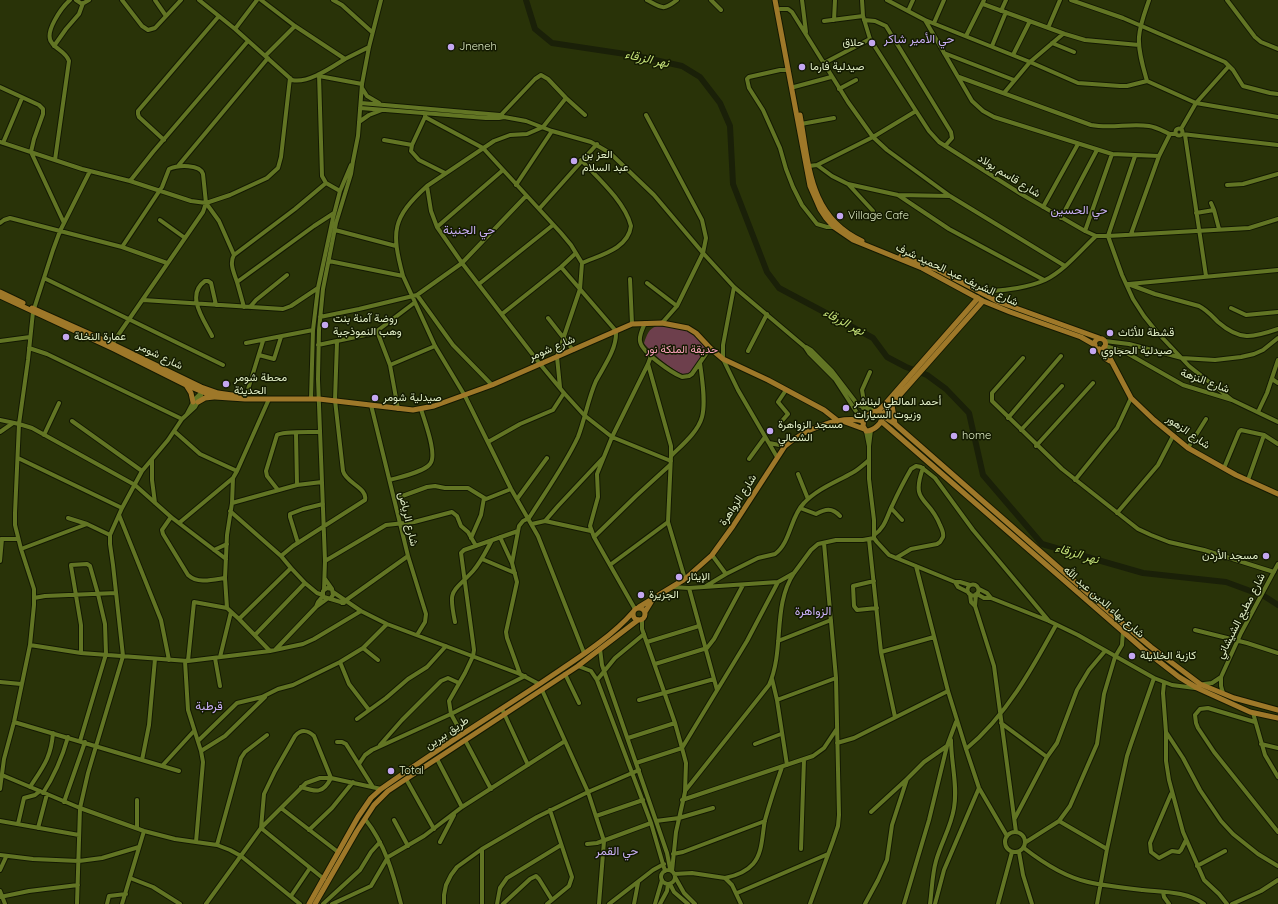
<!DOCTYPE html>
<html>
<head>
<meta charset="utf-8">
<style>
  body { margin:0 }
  canvas { display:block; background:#293308 }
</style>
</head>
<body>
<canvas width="1278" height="904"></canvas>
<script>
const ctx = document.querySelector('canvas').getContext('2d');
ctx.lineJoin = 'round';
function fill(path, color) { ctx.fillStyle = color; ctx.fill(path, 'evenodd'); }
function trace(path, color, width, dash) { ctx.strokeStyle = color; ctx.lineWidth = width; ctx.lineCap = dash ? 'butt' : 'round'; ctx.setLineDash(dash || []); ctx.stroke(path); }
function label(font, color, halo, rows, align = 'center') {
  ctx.font = font + ' Quicksand,Vazirmatn,sans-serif'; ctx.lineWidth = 3; ctx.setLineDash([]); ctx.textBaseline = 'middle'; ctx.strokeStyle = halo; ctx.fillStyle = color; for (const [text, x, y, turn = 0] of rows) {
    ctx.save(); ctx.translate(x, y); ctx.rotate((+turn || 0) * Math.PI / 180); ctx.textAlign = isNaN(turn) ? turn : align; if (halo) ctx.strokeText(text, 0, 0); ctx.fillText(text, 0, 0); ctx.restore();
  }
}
fill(new Path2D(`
  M657,326c24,1 38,1 50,24l-15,25c-4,0 -6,1 -9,-1 -10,-3 -34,-23 -39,-31 3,-8 4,-14 13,-17z`), '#6d3f4c');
trace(new Path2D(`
  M526,0l9,29 17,14 80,12 50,11 18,11 20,26 10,23 3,58 34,88 12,16 94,50 14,19 19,10 21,8 19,14 23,24 14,62 59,69 101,29 83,9 38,14 14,9`), '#1a2008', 6);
const minor = new Path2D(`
  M76,0l6,4 7,-4
  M122,0l20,26 6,4 7,-2 26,-28
  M155,0l11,16
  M199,0l36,29
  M257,0l-22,29 57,51c16,4 40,-13 53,-21
  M261,0l34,26 50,33 24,-12
  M333,0l9,5 30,27
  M647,0c15,8 16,11 30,0
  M711,0l10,10
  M802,0l4,32
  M862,0l1,16 7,23 46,72 13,20 10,11 82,52 64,37 11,5h12l141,-8 29,-9
  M887,0l38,20 105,42 48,21 42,3h7l20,-5 49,22 82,14
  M1071,0l52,18 102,44 8,8 10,16 27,7 8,1
  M1227,0l28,37 6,5 17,7
  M983,4l82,30 20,6 54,5
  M780,9h8l4,3 56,90 25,35 14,13 63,46 115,70
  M908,11l5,-11
  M1001,11l5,-11
  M834,20l1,-20
  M864,20l11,1 11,5 65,106 1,6 -7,8
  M925,20l47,81 11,10 11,6 118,37 47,2
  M824,21l39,-5
  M934,23l10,-23
  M1048,28l12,-28
  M966,36l18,-36
  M1052,43l22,9
  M54,46l12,-17 13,-15 4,-11
  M992,46l14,-34
  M944,53l70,27
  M266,55l29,-29
  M1013,55l17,-34
  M824,63l46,-24
  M788,70h-8l-31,7 -2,2 2,9 14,22 17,38 6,21 7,18 9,18 15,19 10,3h7
  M319,74l3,102 4,7 14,8
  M319,76l43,8
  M959,77l132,48c21,4 38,-2 58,1 7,1 14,5 21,8
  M1147,81c-4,-14 -9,-30 -8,-44 1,-13 6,-25 10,-37
  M0,87l39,18 4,4v5l-9,25 -3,13 33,71
  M794,87l37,-10
  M362,88l5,8 12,7
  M839,89l17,-9
  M1004,93l26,-31 33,-28
  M566,98l-23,29 -16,7 -17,1 -16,6 -67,45 4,25 6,16 25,36 78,101 24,29 20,22 28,22 59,24
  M361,103l139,12 4,2 22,4 26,10 -36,54
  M360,108l126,10h13l5,-1
  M425,114v3l-13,28 -1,6 8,9 26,13
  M646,115l56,105 4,18 -3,15 -26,53 -15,17
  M500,116l35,-37 6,-4 7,4 18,19 19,17
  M425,117l58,31 78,85 10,12 11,18 -2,26 -23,68 3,30
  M359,122l10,-7 13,-5
  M801,124l33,-6
  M1175.5 132a3.5 3.5 0 1 1 7 0a3.5 3.5 0 1 1-7 0Z
  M1181,129l15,-26 33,-37
  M552,131l39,11 19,11 44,42 49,58 31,34 71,60 4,6 26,26 24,37 6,3
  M1182,134l96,11
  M1185,135l21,141
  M164,140l-25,-23 -1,-3v-3l81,-95
  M384,140l28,5
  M0,142l82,27 48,12 61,20 15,2 24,-8 37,-17 11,-10 3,-11 9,-79
  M3,143l19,-45
  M1135,156l-27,80 14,39 11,24 11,17 12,15 33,35 43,34
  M55,160l14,-99c-3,-9 -12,-11 -17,-18 -9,-10 10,-36 18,-43
  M581,160c17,18 44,42 50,66 -3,23 -31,29 -49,37
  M817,165l15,11 16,8 50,11 52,1
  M178,166l90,-108
  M809,166l8,-1 56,-28 43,-26
  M130,181l23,-29 95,-111
  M849,185l24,26
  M1227,185l16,-1 35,-10
  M898,195l51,34 95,51
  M206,203l13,18 15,34
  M1211,203l3,7 5,19
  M1043,207l35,-63
  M539,209l58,-65
  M1196,213l18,-3
  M1061,218l36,-68
  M160,220l25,18
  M0,223l4,-3 6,-2 112,29 45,16
  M437,227l66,-57
  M335,230l61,16
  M1085,231l27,-77
  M1131,234l28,-78 11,-22h6
  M329,261l74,15c-12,-45 -11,-58 24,-90
  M403,276l32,70 30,50 46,93 27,47 46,117
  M44,278l179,87
  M630,279l2,45
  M237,282c-3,-9 -8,-19 -3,-27l61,-46 31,-26
  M647,283l30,23
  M479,284l74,-59
  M1128,284l27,10 44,12c8,4 13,10 19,16 22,19 34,16 60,7
  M1129,284l149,-14
  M734,287l-11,58v14l15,31 39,67
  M981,292c21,-2 44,-3 64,-12 20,-10 35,-29 51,-44
  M417,295l36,50 39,40
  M143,300l140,9 8,-3 27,-18
  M244,307l-7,-25 77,-56 20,-13
  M250,307l6,-7 31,-25
  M1231,308l15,7 32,-3
  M502,314l59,-47 15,-14
  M320,317l39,-8 58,-14 45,-32 64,-67
  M548,318l25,32
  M645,323c-2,5 -6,12 -5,18 1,11 32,32 42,36l7,-1 3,-2 18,-26
  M377,331l37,-28
  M212,336c-8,-16 -27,-41 -7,-55h3l3,2 5,22
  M0,341l30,-4
  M1105,341l24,3 53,14 33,2 26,-3 13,-3 9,-4 15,-12
  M246,343l67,-13
  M112,344l91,-132 3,-9 -3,-29c-3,-10 -25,-9 -34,-5l-7,18 -40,60
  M318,345l52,-11 7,-3 13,34 8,44
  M1105,346l20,6 58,33 49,15 46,22
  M806,347l5,3 21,21 26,34 17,6
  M29,348l18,6 135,65
  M748,351l19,-37
  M259,355l15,4 7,-22
  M1023,358l-31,35v8l70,68 76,60 13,6 18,7 35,8 70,22
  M648,364l23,82v10l-3,66 17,57
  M390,365l45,-19
  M1272,379l6,4
  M311,398l2,-68 5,-42 15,-70 7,-27 11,-26
  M245,399l18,-58
  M269,399l-32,72 -4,7 -1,25 -5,32 -2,43 2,30 12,11 31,32
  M371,405l37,151 18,58 -1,8 -8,13
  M863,408l1,-6 -2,-12 8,-18
  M1258,412l9,-19 11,-33
  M187,414l8,-15 7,-7
  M1008,418l53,-62
  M0,420l19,4 13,4 103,57 36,32 55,42
  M72,421l70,50
  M781,422l7,-8 -10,-12 8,-12
  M871,430l-2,16v33l5,41v18l3,4 12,13 66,27h5l10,3
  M1021,430l41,-44
  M174,431l26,23 37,17
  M866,431l3,15
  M0,432l13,-9
  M296,433l1,52
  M44,435l15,-32
  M488,442l32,-18 33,-14 11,-17
  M769,443l16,3
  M1036,446l57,-63
  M1188,448l18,-29
  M671,456c11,-11 27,-24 31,-39 4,-14 0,-39 -2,-54
  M18,458l104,50
  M749,459l16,-22
  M152,460v20l3,23
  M1224,468l15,-36 2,-2 23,5 14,9
  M798,474l10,25
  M390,480c10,-3 34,-8 40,-16 8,-9 -6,-44 -9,-55
  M1075,480l42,-52 14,-30
  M1248,480l16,-45
  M278,490l-11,-14 -1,-5 11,-36c6,-4 35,-3 43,-3
  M394,499l33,-12 8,-1 10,2h23l18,11 25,-10
  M517,499l30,-41
  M232,503l65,-18 25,-3
  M800,508l16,6c9,-5 16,-7 24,2
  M891,508l11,12
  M230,511l51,45 12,-10 72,-46c3,-12 -19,-17 -22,-29l-8,-71 2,-58
  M1117,513l41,-48 15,-29
  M119,515l42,105 8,40
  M171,517l-9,13 1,4 25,41c10,9 24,5 37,3
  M68,518l19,6 23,11
  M545,521l13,-15 45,-48
  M179,523l54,-45
  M532,524l13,-3 46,10
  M874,535c11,-7 13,-19 18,-29 6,-13 12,-25 19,-37l5,-3 5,1 14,11 38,52 76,91
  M500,537l12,26 5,19 -11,50 1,6 13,36
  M594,537l42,-41 34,-31
  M471,538l10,-23 3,-17
  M1,539h17
  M869,539l12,113 14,65
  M298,543l-8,-26v-3l13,-5 20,-5
  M21,549l66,-25
  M214,550l13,-6
  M712,555l14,19
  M896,558l15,-9 26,-5 3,-2 3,-5c1,-4 -1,-8 -3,-12 -11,-29 -30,-21 -17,-57
  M482,559l33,14
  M0,561l2,-22
  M325,561l61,-36 28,-3 38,-10 5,4 4,10 7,6 8,14
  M512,563l7,-37 4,-5 6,-3c17,-27 36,-53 49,-81 7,-18 10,-38 18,-56 8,-15 21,-32 20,-50l-55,-64
  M610,565l58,-43
  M916,566l32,125 18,58 13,39 28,48
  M291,568l14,15
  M325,579l7,10
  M874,581l-21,5 1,20 3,4 20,-2
  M955,582l3,5 10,5
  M967.5 590a5.5 5.5 0 1 1 11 0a5.5 5.5 0 1 1-11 0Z
  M706,586l20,-12 32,-16 17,-4c16,-12 15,-37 29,-51 13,-14 32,-21 48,-30 6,-3 11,-8 17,-13
  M672,587l17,1 89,-6 16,-9 17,-23 7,-6 18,-4h27l11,-2
  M689,588l28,102
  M979,589l8,4 4,5
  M324,590l1,-29 -7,-182 1,-49 4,-41 13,-66 15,-49 2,-13 5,-25 4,-52 7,-37 12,-47
  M333,592l28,19 26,13 133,50 19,10
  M970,594l1,8 4,4 19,60 22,166
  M977,594l7,4h7l58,23 29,14 76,43 18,7 23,3
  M34,598l11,-2 71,-3
  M330,599l3,-4 -1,-6 -5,-1 -4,3v4l1,2 20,6
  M342,603l66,-47
  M975,606l1,-12
  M316,607l11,-8
  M635,609l-41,-72 -4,-11 8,-29 -1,-23 15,-37 36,-73 3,-8
  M239,619l52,-51 -10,-12
  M642,619v10l33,94 7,25 4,15 -1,29 -9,40 -4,39
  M455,622c-7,-34 -3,-28 18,-51 8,-9 13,-20 19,-31
  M1195,630l52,13 31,10
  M255,635l50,-52 12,10 6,2
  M778,641l53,-21
  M647,642l52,-16
  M30,645l51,8 107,8 82,-10 33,-7 11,-5 47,-28
  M363,648l15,12
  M600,649l2,16 54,156 11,32 3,15
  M275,650l41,-43 2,-5 5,-6
  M881,652l53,-15
  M220,657l11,-45
  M215,658l5,28
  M185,661l3,49 13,41 2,11 -7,80
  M188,661l6,-59 33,6
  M340,662l9,22 20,26
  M655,664l52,-16 7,-9 29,-54
  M578,666l13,5 6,9 54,143 14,48
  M565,674l14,29
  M772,679l5,21 10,65
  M597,680l18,-22 29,-24
  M0,682l21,2
  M1164,683l-1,10 3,39 17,26 17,32 21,31 12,13 25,20 20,12
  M1204,684l8,-1 9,-6
  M542,690l46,102 16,49 -5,63
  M1223,693l-2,-7v-9l20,-44 37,-69
  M639,700l75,-21
  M777,700l59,-22
  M502,709l26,56
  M1253,713l12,42 13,22
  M357,719l29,-21 22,-19 19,-12 19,-21
  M14,722l165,49
  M1255,722l-47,-14 -8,1 -5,6 1,8 2,5 16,24 64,80
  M1001,723l46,34
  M1166,732v29l3,19 14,52 21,48 15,14 8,10
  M462,734l-11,-20 -2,-13 16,-28 8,-17 1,-6 -13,-97 3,-3 54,-19
  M628,738l47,-15
  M465,740l26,49
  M80,741l26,-87 -1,-30 -7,-30 -8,-28 -3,-2 -16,1v1l10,59v28
  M198,741l39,-38 25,-6 16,-8 15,-4 47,-23 23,-14 24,-24
  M337,742h5l4,2 27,43
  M837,743l17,-5 94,-47
  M755,744l26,-10
  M1261,744l17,4
  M380,745l22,-25 39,-39 7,-3 11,5
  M966,749c40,-33 66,-80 90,-124
  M201,751l24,-15 40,-39
  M437,759l25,48
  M142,760l7,-35 6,-66
  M636,763l46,-15 65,-107 31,-59
  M359,764l6,-9 7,-5 79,-36 74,-38
  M162,766l32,-35
  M2,775l78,33 64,23 31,8 42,6 13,5 11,6 59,48
  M406,779l28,50
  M30,787c13,-20 21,-29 23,-54
  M301,787c15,5 22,7 30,-9l-17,-42c-6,-6 -13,-7 -19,0l-20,35 -11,23 -3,34 63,51
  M0,789l4,-30 10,-37 16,-77 4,-40v-16l-13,-40 -6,-24v-12l4,-89 9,-64 5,-48 20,-62 7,-19 30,-60
  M685,791l84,-106c16,-36 3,-79 25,-112
  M43,793c12,-18 19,-35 25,-56
  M1171,794l-21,49 1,9 8,6 13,-7 7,1 2,-2 5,-10
  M137,800v28
  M682,800l131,-44 11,-8 12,-18
  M64,802l21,-60
  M281,808l57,44
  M871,812l36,-33
  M596,816l47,-16
  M1015,818l32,-61 10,-14 20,-53 12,-20 16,-19
  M365,819c20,25 28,54 36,85
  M394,820l14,26
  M0,821l79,14
  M656,821l23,-3 34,-10
  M1059,821l48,28
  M18,824l6,-26 11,-3 5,-4
  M38,828l9,-34
  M309,830l23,-22 21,-26
  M1005 842a10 10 0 1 1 20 0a10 10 0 1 1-20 0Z
  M440,842l14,-27
  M1026,842l33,-21 11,-15 27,-62 7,-50 11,-37 7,-12 1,-14
  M587,844l10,-1 54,-20
  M217,845l24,-87 4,-6 22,-17
  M1024,848c18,14 41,29 64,34 18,4 37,6 55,8 20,2 44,1 61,14
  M482,849v55
  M801,849l3,-90
  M1019,852l4,23 9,29
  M673,854l10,-2 82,-31
  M0,855l33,4 46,2 23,-3 37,-11
  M1197,866l28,-15
  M0,870l6,-13
  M661 877a7 7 0 1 1 14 0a7 7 0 1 1-14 0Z
  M674,874l18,-1 33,5 7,7 9,19
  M675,877l9,16 11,11
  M130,878l23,9 27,17
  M725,878c10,-2 21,-6 28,-14 10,-11 9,-30 12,-44 5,-18 11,-36 17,-53
  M670,884l4,8 14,12
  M0,891l5,13
  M1163,892l1,5 5,7
  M737,893l91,-39
  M291,896l19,-28
  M0,897l29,-6 49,-6
  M77,904l3,-96 8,-35 35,-117 -10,-91 -3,-21v-9l12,-27 20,-37 26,-31 14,-21 13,-12 6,-11v-6
  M107,904l2,-8 17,-2
  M122,904l22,-73
  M206,904l55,-76 45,-45 14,-5h11l50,11
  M323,904l37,-34 11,-18 9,-10
  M332,904l39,-18 17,-29 36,-21 38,-29 103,-66
  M444,904v-9l2,-10 5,-10 6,-8 25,-18 55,-32 51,-25 51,-22
  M497,904l3,-16 7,-10 54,-33
  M503,904l27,-25 6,-3 3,3 13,21
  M547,904l22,-18 3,-9 -22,-67
  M609,904l44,-34 11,-6
  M634,904l4,-21
  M655,904l7,-24
  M660,904l7,-13 1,-7
  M810,904l23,-63 5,-15 1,-11 -3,-137 -12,-135
  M865,904l13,-24 9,-20 5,-35 15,-46 17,-17 23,-16
  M904,904l25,-84 18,-74 9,-24
  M930,904c2,-14 2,-29 6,-43 5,-18 15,-34 18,-53 4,-22 -3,-45 -3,-68
  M935,904l9,-34 35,-82
  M998,904l14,-52
  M1097,904l10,-55 20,-93 4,-12 23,-66
  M1232,904l29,-13 17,-11`);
const major = new Path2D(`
  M775,0l35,186 10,23 6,9 8,9 19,13 69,28 61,33 27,11 71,25 14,8
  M800,115c9,50 9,102 62,126
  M901,256l37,14 61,32 100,36
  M0,292l23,11
  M0,296l114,53 72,36 29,12 30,2h74l94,11 21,-4 58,-21 140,-61 30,-1 26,5 8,5 14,15 13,11 45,21 56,30 14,11
  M32,308l76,34 93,45 17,6 21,3
  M1094.5 344a5.5 5.5 0 1 1 11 0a5.5 5.5 0 1 1-11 0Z
  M1104,347l27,51 23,22 34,28 48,27 42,19
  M1099,349l6,9 5,3
  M186,385l5,8 2,9
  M198,402l7,-4 9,-1
  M892,405l3,19
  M876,411l4,1 3,2c0,9 -9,17 -17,17l-3,-5c0,-8 6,-13 13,-15z
  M878,411l8,-8 92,-105
  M883,414l100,-113
  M883,416l12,8 220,193 36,30 49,37 34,14 44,12
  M881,421l262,228 36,28 18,11 53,24 28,6
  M845,422l19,7
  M639,607l46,-28 27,-24 21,-29 52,-80c19,-16 54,-31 78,-25
  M633 614a6 6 0 1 1 12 0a6 6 0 1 1-12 0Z
  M645,612l8,-13
  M309,904l49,-87 13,-19 10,-9c52,-37 107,-71 160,-106 29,-20 69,-44 92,-71
  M315,904l42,-73 17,-26 14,-14 18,-12 172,-113 60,-46`);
trace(minor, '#131902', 6);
trace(major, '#131902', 7);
trace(minor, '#627524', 4);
trace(major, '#9e7829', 5);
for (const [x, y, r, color] of [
  [872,43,4,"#c4a7f1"],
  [451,47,4,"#c4a7f1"],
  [802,67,4,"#c4a7f1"],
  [574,161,4,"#c4a7f1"],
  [840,216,4,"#c4a7f1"],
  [325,325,4,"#c4a7f1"],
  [1110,333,4,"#c4a7f1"],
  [66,337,4,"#c4a7f1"],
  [1093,351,4,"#c4a7f1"],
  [226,384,4,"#c4a7f1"],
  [375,398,4,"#c4a7f1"],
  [846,408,4,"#c4a7f1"],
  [770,431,4,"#c4a7f1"],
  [954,436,4,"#c4a7f1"],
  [1266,556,4,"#c4a7f1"],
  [679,577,4,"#c4a7f1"],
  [641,595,4,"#c4a7f1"],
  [1132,656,4,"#c4a7f1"],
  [391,771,4,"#c4a7f1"]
]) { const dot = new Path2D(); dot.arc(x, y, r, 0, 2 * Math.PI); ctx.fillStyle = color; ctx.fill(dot); trace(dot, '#131a00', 1.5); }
label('11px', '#e0edc5', '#131a00', [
  ["حلاق",864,43,"right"],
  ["Jneneh",459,47],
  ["صيدلية فارما",810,67],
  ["العز بن",582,155],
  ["عبد السلام",582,168],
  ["Village Cafe",848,216],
  ["روضة آمنة بنت",333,319],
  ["وهب النموذجية",333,332],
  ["قشطة للأثاث",1118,333],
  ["عمارة النخلة",74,337],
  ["صيدلية الحجاوي",1101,351],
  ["محطة شومر",234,378],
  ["الحديثة",234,391],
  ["صيدلية شومر",383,398],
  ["أحمد المالطي لبناشر",854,402],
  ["وزيوت السيارات",854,415],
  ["مسجد الزواهرة",778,425],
  ["الشمالي",778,438],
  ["home",962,436],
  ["مسجد الأردن",1258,556,"right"],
  ["الإيثار",687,577],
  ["الجزيرة",649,595],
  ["كازية الخلايلة",1140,656],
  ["Total",399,771]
], 'left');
label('11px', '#e0edc5', '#131a00', [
  ["شارع قاسم بولاد",1009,176,32],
  ["شارع الشريف عبد الحميد شرف",957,275,25],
  ["شارع شومر",552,348,-23],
  ["شارع شومر",160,356,26],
  ["شارع النزهة",1205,381,20],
  ["شارع الزهور",1188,432,35],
  ["شارع الزواهرة",738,500,-57],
  ["شارع الرياض",408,519,77],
  ["شارع بهاء الدين عبد الله",1104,602,41],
  ["شارع مطيع الشيشاني",1241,616,-63],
  ["طريق بيرين",447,733,-34]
]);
label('11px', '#fba2bb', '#131a00', [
  ["حديقة الملكة نور",682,350]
]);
label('12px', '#c9aff4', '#131a00', [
  ["حي الأمير شاكر",919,39],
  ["حي الحسين",1079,210],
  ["حي الجنينة",469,230],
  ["الزواهرة",813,611],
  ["قرطبة",209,706],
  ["حي القمر",617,851]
]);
label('italic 12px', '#c6e379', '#131a00', [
  ["نهر الزرقاء",647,59,12],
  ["نهر الزرقاء",844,322,28],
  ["نهر الزرقاء",1077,554,16]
]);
</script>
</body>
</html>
